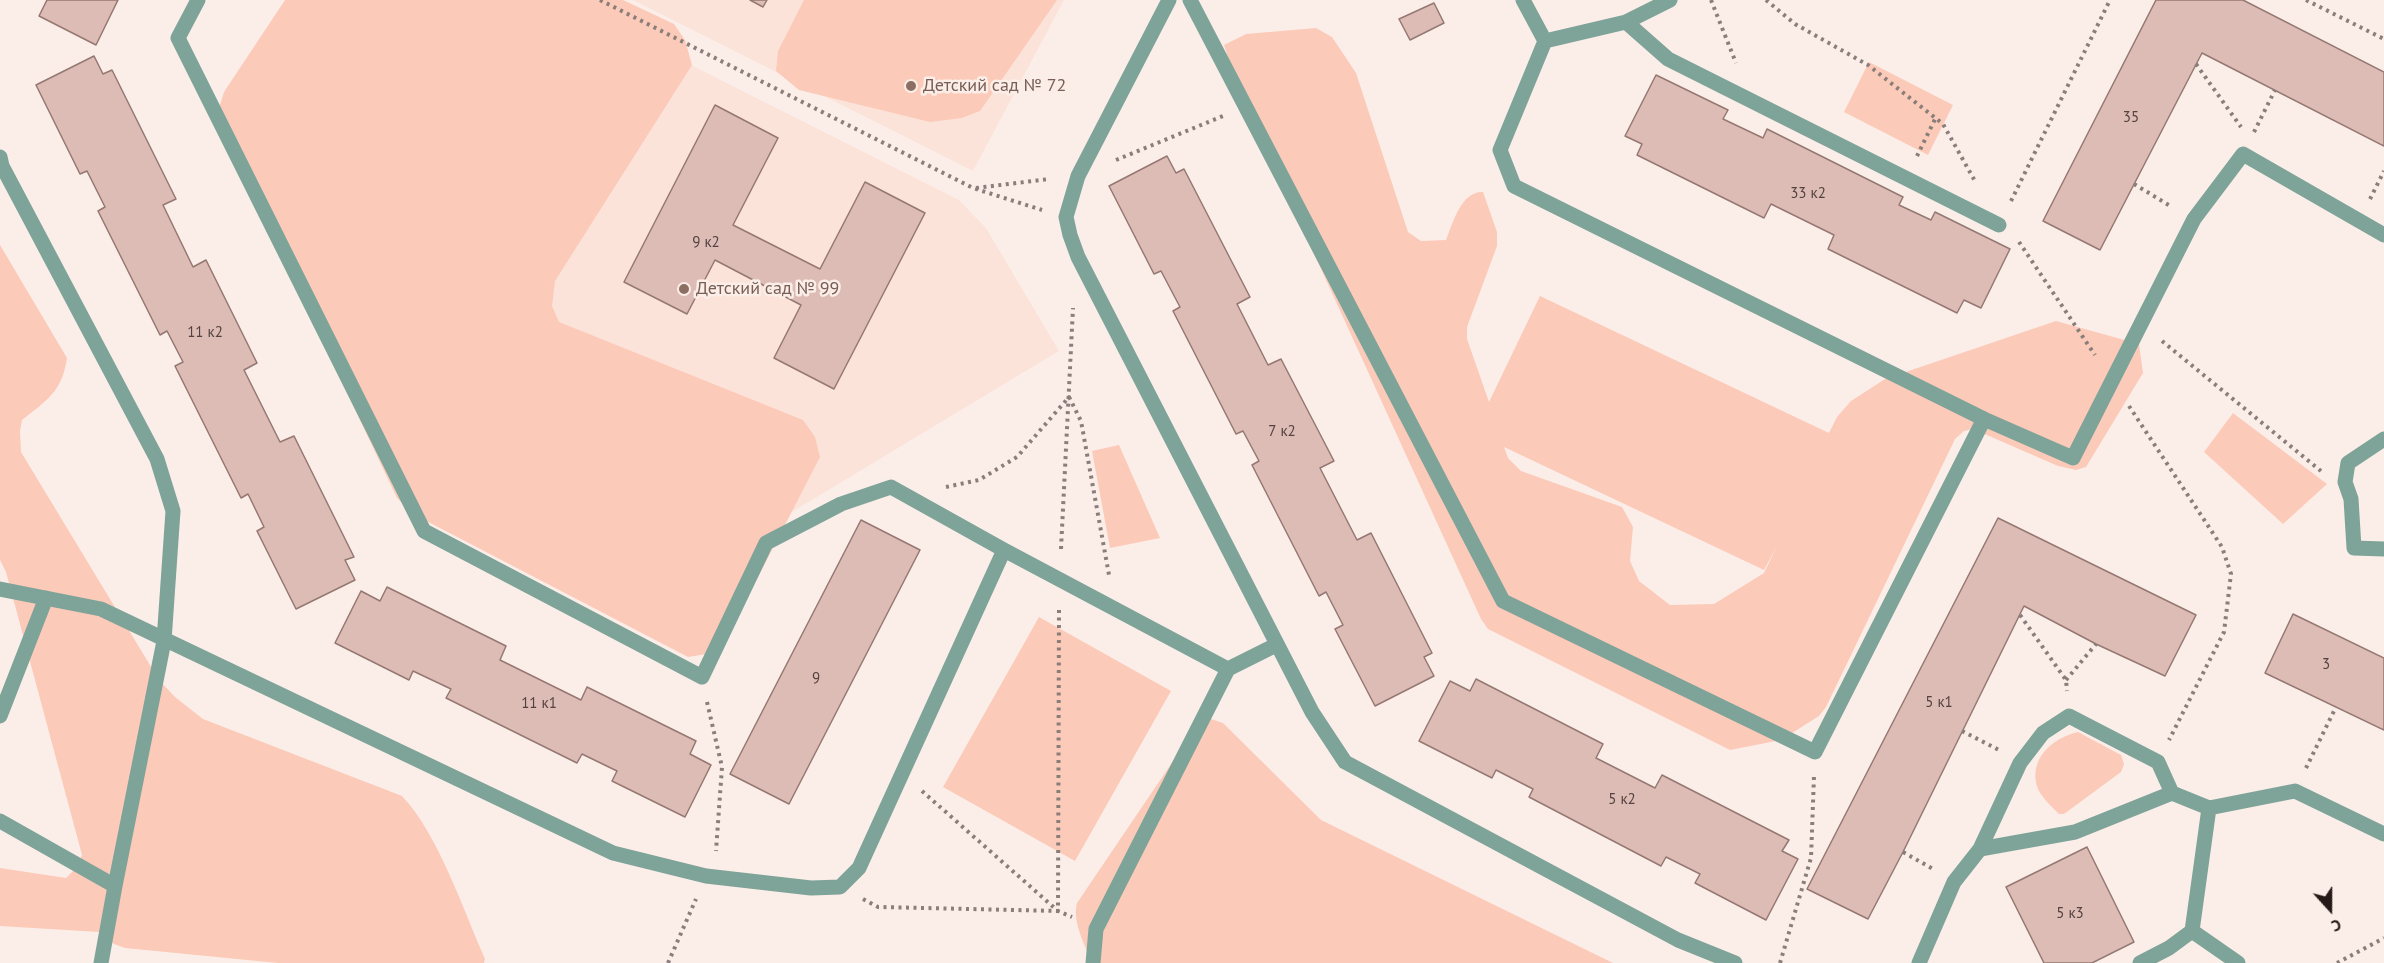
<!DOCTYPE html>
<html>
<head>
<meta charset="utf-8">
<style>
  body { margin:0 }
  #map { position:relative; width:2384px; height:963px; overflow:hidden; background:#fbeee9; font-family:"PT Sans",sans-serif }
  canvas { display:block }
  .north { position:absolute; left:2300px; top:879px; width:60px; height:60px; -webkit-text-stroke:4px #fbeee9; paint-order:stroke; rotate:159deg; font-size:16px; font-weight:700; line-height:24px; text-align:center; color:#251a17 }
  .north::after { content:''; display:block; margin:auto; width:21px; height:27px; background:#251a17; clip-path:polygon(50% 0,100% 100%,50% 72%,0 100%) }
</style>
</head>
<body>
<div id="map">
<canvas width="2384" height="963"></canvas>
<div class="north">С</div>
</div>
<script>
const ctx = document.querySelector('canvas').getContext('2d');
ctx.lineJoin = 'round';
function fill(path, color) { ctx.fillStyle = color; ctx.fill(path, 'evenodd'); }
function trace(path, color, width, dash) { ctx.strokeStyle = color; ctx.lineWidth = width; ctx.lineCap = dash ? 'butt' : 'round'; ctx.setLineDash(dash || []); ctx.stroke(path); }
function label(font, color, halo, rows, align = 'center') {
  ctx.font = font + ' "PT Sans",sans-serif'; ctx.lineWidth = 5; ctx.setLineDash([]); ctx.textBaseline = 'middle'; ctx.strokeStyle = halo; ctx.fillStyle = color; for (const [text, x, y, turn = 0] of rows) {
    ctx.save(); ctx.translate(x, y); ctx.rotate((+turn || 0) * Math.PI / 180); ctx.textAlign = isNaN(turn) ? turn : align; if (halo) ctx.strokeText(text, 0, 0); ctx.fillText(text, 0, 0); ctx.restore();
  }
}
fill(new Path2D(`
  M330,0h232l397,200 27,28 73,123 -385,232z
  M633,0h431l-91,171z`), '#fbe3da');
fill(new Path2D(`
  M285,0h338l51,24 11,16 7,25 -137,216 -3,25 7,16 244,98 12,17 5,20 -93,180 -21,17 -18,3 -275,-143 -16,-16 -173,-364 -4,-29 4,-13z
  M804,0h253l-77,111 -18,7 -32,4 -131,-32 -23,-19 2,-20z
  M1316,28l16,9 24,36 52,159 13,9 25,-1c7,-17 15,-49 37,-48l14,40v14l-30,81v12l22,63 51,-106 289,137 8,-16 14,-16 34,-22 171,-58 83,23 4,29 -57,94 -10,3 -18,-4 -85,-37 -9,2 -9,8 -129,268 -7,9 -38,24 -51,10 -242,-121 -7,-10 -245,-536 -12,-38 22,-11zM1504,447l260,123 13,-24 -13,27 -50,31 -44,1 -31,-24 -9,-20 3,-34 -11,-20 -101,-36 -13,-13z
  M1869,62l84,43 -25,50 -84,-43z
  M0,245l67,113c-5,34 -20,42 -45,62l-2,11 1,21 138,228 16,17 28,22 199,77c36,38 61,113 83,163l-1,4h-206l-153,-15 -11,-4 -15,-12 -99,-6v-58l66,10 11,-11 5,-12 -76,-283 -6,-12z
  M2233,413l94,71 -44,40 -79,-72z
  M1119,445l41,93 -50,10 -18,-97z
  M1039,617l132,74 -96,170 -132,-74z
  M1208,718l15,5 98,97 292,143h-521c-7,-18 -20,-41 -15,-60l115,-170z
  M2078,732l43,23 3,9 -3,8 -57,42h-5c-6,-6 -17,-16 -21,-25 -11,-29 14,-51 40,-57z`), '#fccab8');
const building = new Path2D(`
  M47,0h71l-22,45 -57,-29z
  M750,0h17l-4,7z
  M2156,0h87l141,72v74l-182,-93 -102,197 -57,-29z
  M1434,3l10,20 -34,17 -11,-21z
  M94,56l9,18 9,-4 64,129 -13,6 30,62 13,-7 51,103 -13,7 36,72 14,-6 60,121 -9,3 10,20 -59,29 -39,-78 7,-4 -16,-33 -7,4 -66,-132 8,-4 -16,-31 -7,4 -62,-124 7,-4 -18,-36 -7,3 -44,-89z
  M1656,75l72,35 -5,9 40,19 4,-9 136,68 -4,8 32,15 4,-8 75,37 -29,59 -17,-8 -7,13 -129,-64 6,-14 -63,-31 -7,14 -127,-63 5,-11 -17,-8z
  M715,105l63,33 -45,87 87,44 45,-87 60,31 -91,176 -60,-31 27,-53 -86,-45 -28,54 -63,-32z
  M1167,156l9,17 8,-4 66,128 -13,7 31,61 13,-6 53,102 -14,7 37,72 14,-7 61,120 -8,4 10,19 -59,30 -40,-77 8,-4 -17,-33 -7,4 -67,-131 7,-4 -16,-30 -7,3 -63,-123 7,-4 -19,-36 -7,3 -45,-88z
  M1998,518l198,97 -31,61 -69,-32 -72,-38 -121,246 -35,67 -61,-30z
  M861,520l59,30 -131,254 -59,-30z
  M387,587l119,59 -6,14 81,40 6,-13 109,54 -6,13 21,11 -26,52 -73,-36 5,-10 -35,-17 -5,9 -131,-65 5,-9 -38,-18 -4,9 -74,-37 26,-52 19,10z
  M2293,614l91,44v72l-119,-57z
  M1476,679l127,65 -7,14 59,30 7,-13 127,65 -7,11 16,8 -32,61 -71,-37 5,-9 -34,-17 -5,9 -132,-69 4,-8 -37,-19 -4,8 -73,-37 31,-60 20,10z
  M2087,847l47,95 -42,21h-48l-38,-76z`);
fill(building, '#ddbcb6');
trace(building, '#957872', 1.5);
trace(new Path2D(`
  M600,0l373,188 69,22
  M1711,0l25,63
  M1766,0l29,24 73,41 75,59 33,59
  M2306,0l78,39
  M2196,64l45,63
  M2254,132l21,-42
  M1917,156l19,-39
  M1116,160l107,-44
  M2134,184l38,23
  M976,188l73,-9
  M2370,199l14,-28
  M2011,201l99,-201
  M2019,242l76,113
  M2162,341l159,130
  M2129,406l93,141 9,27 -7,58 -55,108
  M946,487l33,-7 38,-23 52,-60 12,24 28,154
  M1061,549l12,-241
  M2020,615l46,65 1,11
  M2066,680l30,-36
  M707,702l15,65 -6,84
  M1962,731l37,19
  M2306,768l30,-61
  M922,791l136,120 14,6
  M1903,852l30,17
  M863,899l15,8 180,4 1,-303
  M668,963l28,-64
  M1780,963l31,-105 3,-82
  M2337,963l47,-25`), '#8a7e7a', 4, [3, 4.5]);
trace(new Path2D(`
  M198,0l-20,38 246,493 278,146 64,-134 75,-39 50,-17 113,63 224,119 -132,260 -3,34
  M1169,0l-91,176 -12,41 4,18 8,22 234,455 33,50 333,178 57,23
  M1190,0l313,601 312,151 169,-333 -470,-233 -14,-36 45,-109
  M1523,0l22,41 81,-19 44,-22
  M1626,22l42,37 331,166
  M0,157l2,9 155,293 16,52 -9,130 -49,245 -14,77
  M1984,419l89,39 121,-239 49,-65 141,81
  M2384,439l-36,24 -3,19 6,17 3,49 30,1
  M0,589l101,20 512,244 93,23 105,12 29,-1 19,-19 145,-318
  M1228,669l48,-24
  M0,716l46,-118
  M0,821l115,65
  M1980,849l95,-17 97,-39
  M2192,931l46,32
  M1919,963l35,-81 26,-33 40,-86 23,-30 26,-17 89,46 14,31 37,15 86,-17 89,43
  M2140,963l29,-15 23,-17 17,-123`), '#7ea399', 15);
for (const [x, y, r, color] of [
  [911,86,6,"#8d6e63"],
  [684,289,6,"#8d6e63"]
]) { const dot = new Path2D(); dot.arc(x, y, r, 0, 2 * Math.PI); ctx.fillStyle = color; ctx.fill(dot); trace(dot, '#fbeee9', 2); }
label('15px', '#53423f', null, [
  ["35",2131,118],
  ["33 к2",1808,194],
  ["9 к2",706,243],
  ["11 к2",205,333],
  ["7 к2",1282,432],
  ["3",2326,665],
  ["9",816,679],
  ["5 к1",1939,703],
  ["11 к1",539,704],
  ["5 к2",1622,800],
  ["5 к3",2070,914]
]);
label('18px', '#785e54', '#fbeee9', [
  ["Детский сад № 72",923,86],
  ["Детский сад № 99",696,289]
], 'left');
</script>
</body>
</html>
